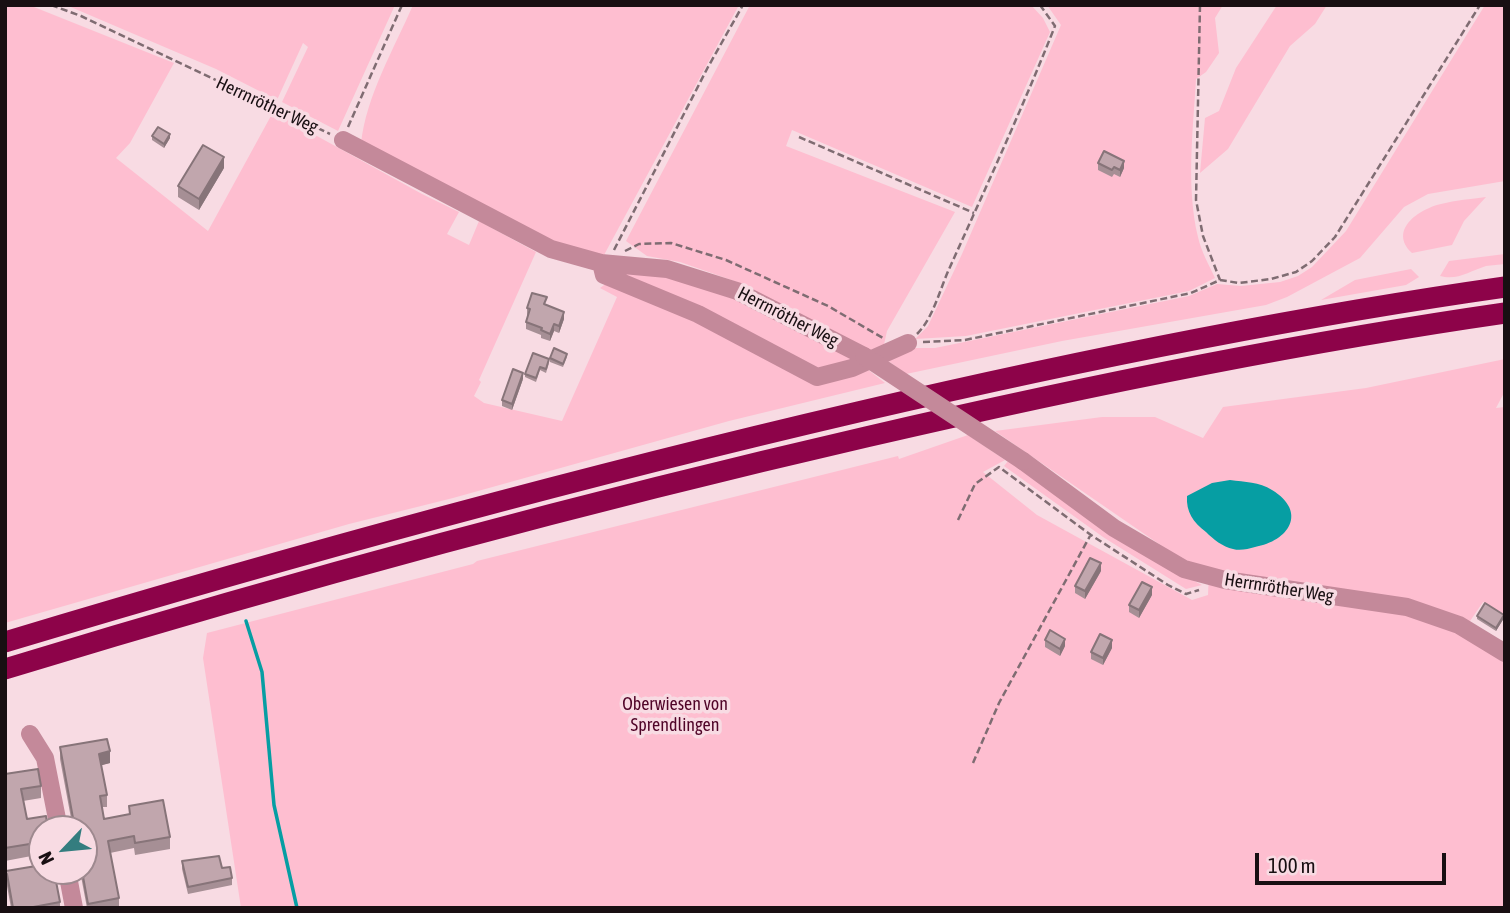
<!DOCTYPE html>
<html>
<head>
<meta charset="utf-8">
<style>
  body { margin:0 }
  #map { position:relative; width:1510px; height:913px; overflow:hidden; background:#f8dbe3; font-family:"Asap Condensed",sans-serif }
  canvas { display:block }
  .frame { position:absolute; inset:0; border:7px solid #180f12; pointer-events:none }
  .north { position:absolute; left:28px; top:815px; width:70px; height:70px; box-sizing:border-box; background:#f8dbe3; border:2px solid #9e898f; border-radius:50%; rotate:244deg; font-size:19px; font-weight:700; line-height:28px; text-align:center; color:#180f12 }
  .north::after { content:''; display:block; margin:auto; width:24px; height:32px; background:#347d7f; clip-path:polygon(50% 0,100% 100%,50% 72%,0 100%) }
  .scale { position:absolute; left:1255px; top:853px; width:191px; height:32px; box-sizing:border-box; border:4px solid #180f12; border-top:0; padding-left:9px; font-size:21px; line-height:24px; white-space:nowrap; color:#180f12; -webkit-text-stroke:5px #f8dbe3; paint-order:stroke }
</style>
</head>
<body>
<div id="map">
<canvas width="1510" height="913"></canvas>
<div class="frame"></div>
<div class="north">N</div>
<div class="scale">100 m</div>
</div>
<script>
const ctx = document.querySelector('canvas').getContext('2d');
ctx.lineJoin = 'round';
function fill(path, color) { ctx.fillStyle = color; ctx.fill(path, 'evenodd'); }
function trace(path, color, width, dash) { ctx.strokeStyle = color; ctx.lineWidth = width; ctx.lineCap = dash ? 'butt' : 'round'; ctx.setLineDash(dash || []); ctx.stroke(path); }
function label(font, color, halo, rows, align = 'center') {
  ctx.font = font + ' "Asap Condensed",sans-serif'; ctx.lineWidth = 7; ctx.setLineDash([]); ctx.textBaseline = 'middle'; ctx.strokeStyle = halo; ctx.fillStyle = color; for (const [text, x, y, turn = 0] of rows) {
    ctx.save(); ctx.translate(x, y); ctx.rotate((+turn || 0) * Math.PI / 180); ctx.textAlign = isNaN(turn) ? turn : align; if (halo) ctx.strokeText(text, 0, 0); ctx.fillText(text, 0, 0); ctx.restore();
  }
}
fill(new Path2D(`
  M5,5h24l145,58 -44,80 -14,15 92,73 64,-117 16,6 134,74 37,18 -12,22 22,11 10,-24 57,31 -57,128 2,2 -7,14 10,7 78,18 55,-124 -17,-9 7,-5 2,-12 16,-4 115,28 117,67 -46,18 55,-12 19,15 -156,38 -276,77 -104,26 -344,99z
  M66,5h329l-57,126 -56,-29 26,-55 -5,-4 -26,57 -61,-31z
  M413,5h326l-135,250 -51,-11 -192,-100c5,-48 33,-95 52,-139z
  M750,5h281l12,13 7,14 -78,175 -180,-77 -6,16 169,66 -68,119 -4,18 -13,6 -133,-73 -57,-20 -33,-6 -21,-15z
  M1047,5h176l-8,13 4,35 -13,19 -10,7c-3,52 -10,107 2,158 3,14 11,28 17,41l-26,13 -223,45 -51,3 13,-13 34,-72 99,-229z
  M1277,5h50l-12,19 -25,22 -62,103 -28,24 5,-55 14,-7 17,-43z
  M1485,5h20v176l-77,13 -24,13 -44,51 -73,39 -21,8 -204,36 -156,33 -19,-14 27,-12h21l254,-52 28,-12 24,2 39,-4 18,-6 14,-9 34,-36z
  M1486,197l-22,24 -12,24 -40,8c-24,-23 7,-44 29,-49 15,-4 30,-5 45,-7z
  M1505,254v10c-6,1 -13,1 -19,2 -16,5 -29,15 -46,10l9,-15z
  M1411,269l8,8 -13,8 -85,15 34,-20z
  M1505,359v32l-9,17 9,-1v208l-22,-13 -15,22 -71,-27 -170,-22 -39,-11 -193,-133 107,-14h53l48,21 20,-31 143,-19z
  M968,435l37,25 -22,12 54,43 155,85 16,-5 1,-23 210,41 30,12 56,37v246h-1264l-38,-250 4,-25 266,-69 4,-3 421,-105 1,3z
  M1008,461l171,112 23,12 -16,4 -83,-52 -99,-71z`), '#febed0');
fill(new Path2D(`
  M1230,480c15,2 29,2 42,10 36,22 17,51 -17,57 -7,2 -15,4 -22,2 -10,-2 -20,-10 -27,-17 -13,-10 -20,-20 -19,-36l25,-13z`), '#069ea3');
trace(new Path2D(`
  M246,621l16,51 12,133 23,103`), '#069ea3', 3.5);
trace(new Path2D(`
  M51,5l30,11 249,118
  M1200,5l-4,195 7,36 17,44
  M348,127l54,-122
  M799,137l175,76
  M614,250l94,-183 35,-62
  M625,251l14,-7 32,-1 55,17 102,46 55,32
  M917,334c17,-17 23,-46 33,-67 36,-80 73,-160 105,-241l-15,-21
  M923,342l42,-2 226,-47 29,-13 19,3 32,-4 25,-7 16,-11 23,-24 145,-232
  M958,520l17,-36 24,-17 92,68 77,50 18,9 13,-4
  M973,763l26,-60 91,-167`), '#7f6c72', 2.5, [7, 3.5]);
trace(new Path2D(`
  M343,140l208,109 50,14 66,6 70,22 127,65
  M601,263l3,12 94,39 119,63 35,-9 56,-25
  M1023,461l91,67 70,41 41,11 182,27 52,18 46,28
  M30,734l15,24 14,71
  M67,871l7,37`), '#c4899a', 18);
trace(new Path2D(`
  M5,642c282,-85 566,-163 853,-230 214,-50 429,-94 647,-125
  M5,669c285,-87 571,-165 861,-232 211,-49 424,-93 639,-124`), '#8d0349', 21);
trace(new Path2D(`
  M864,356l159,105`), '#c4899a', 18);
fill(new Path2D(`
  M152,136l18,2 -6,10 -12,-8z
  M1098,163l26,5 -4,9 -6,-3 -2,3 -14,-7z
  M224,168l-25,42 -21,-13v-11z
  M547,305l17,14 -5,14 -5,-2 -4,10 -9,-3v-3l-15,-6v-7l2,-6h-1v-8z
  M567,357l-4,10 -13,-5v-4z
  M549,363l-3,10 -6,-3 -4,12 -11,-5v-3z
  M523,379l-11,31 -10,-4v-6z
  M1101,571l-16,28 -10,-6v-7z
  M1152,595l-13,23 -10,-6v-7z
  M1477,616l27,2 -8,13 -19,-12z
  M1045,640l20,6 -5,10 -15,-9z
  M1112,648l-9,17 -12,-6v-7z
  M60,747l50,16 -9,2 6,30v12h-5l2,12 25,-5v-8l41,31v12l-35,6 -1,-7 -24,5 9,45v10h-32l-7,-37h4v-42h-11l-13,-70z
  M5,774l36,12v12l-18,3 4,18 15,10v25l-37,7z
  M182,861l40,7 10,10v7l-44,9 -6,-25z
  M5,865l1,6 54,31v6h-49l-4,-22 -2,1z`), '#a68f95');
fill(new Path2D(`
  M170,134v4l-6,10v-4z
  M224,157v11l-25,42v-11z
  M1124,161v7l-4,9v-7z
  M564,312v7l-5,14v-7z
  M554,324v7l-4,10v-7z
  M523,373v6l-11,31v-6z
  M1101,563v8l-16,28v-8z
  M1152,587v8l-13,23v-8z
  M1504,615v3l-8,13v-3z
  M1065,639v7l-5,10v-7z
  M1112,640v8l-9,17v-7z
  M110,751v12l-11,3v-12z`), '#877479');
const building = new Path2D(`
  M158,127l12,7 -6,10 -12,-8z
  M203,145l21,12 -25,42 -21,-13z
  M1104,151l20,10 -4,9 -6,-3 -2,3 -14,-7z
  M532,293l15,4 -3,7 20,8 -5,14 -5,-2 -4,10 -9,-4 1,-2 -16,-6 4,-13 -3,-1z
  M554,348l13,6 -4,10 -13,-6z
  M533,353l16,6 -3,10 -6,-2 -4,11 -11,-4z
  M513,369l10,4 -11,31 -10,-4z
  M1090,558l11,5 -16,28 -10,-5z
  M1142,582l10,5 -13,23 -10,-5z
  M1485,603l19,12 -8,13 -19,-12z
  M1050,630l15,9 -5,10 -15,-9z
  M1100,634l12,6 -9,18 -12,-6z
  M107,739l3,12 -11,3 8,41 -7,1 4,23 26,-5 -1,-8 34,-6 7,37 -35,6 -1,-7 -26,5 11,57 -31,6 -6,-33h2v-42h-9l-15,-82z
  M38,769l3,17 -20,3 6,30 19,-3 2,13h-6v13l-37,6v-74z
  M219,856l3,12 8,-1 2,11 -44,9 -6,-26z
  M5,865l1,6 36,-6v6h12l6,31 -32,6h-15l-6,-34 -2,1z`);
fill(building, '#c1a6ad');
trace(building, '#877479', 2);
label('18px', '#180f12', '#f8dbe3', [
  ["Herrnröther Weg",267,105,25],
  ["Herrnröther Weg",788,317,27],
  ["Herrnröther Weg",1279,588,9]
]);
label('18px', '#500428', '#f8dbe3', [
  ["Oberwiesen von",675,704],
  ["Sprendlingen",675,725]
]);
</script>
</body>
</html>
